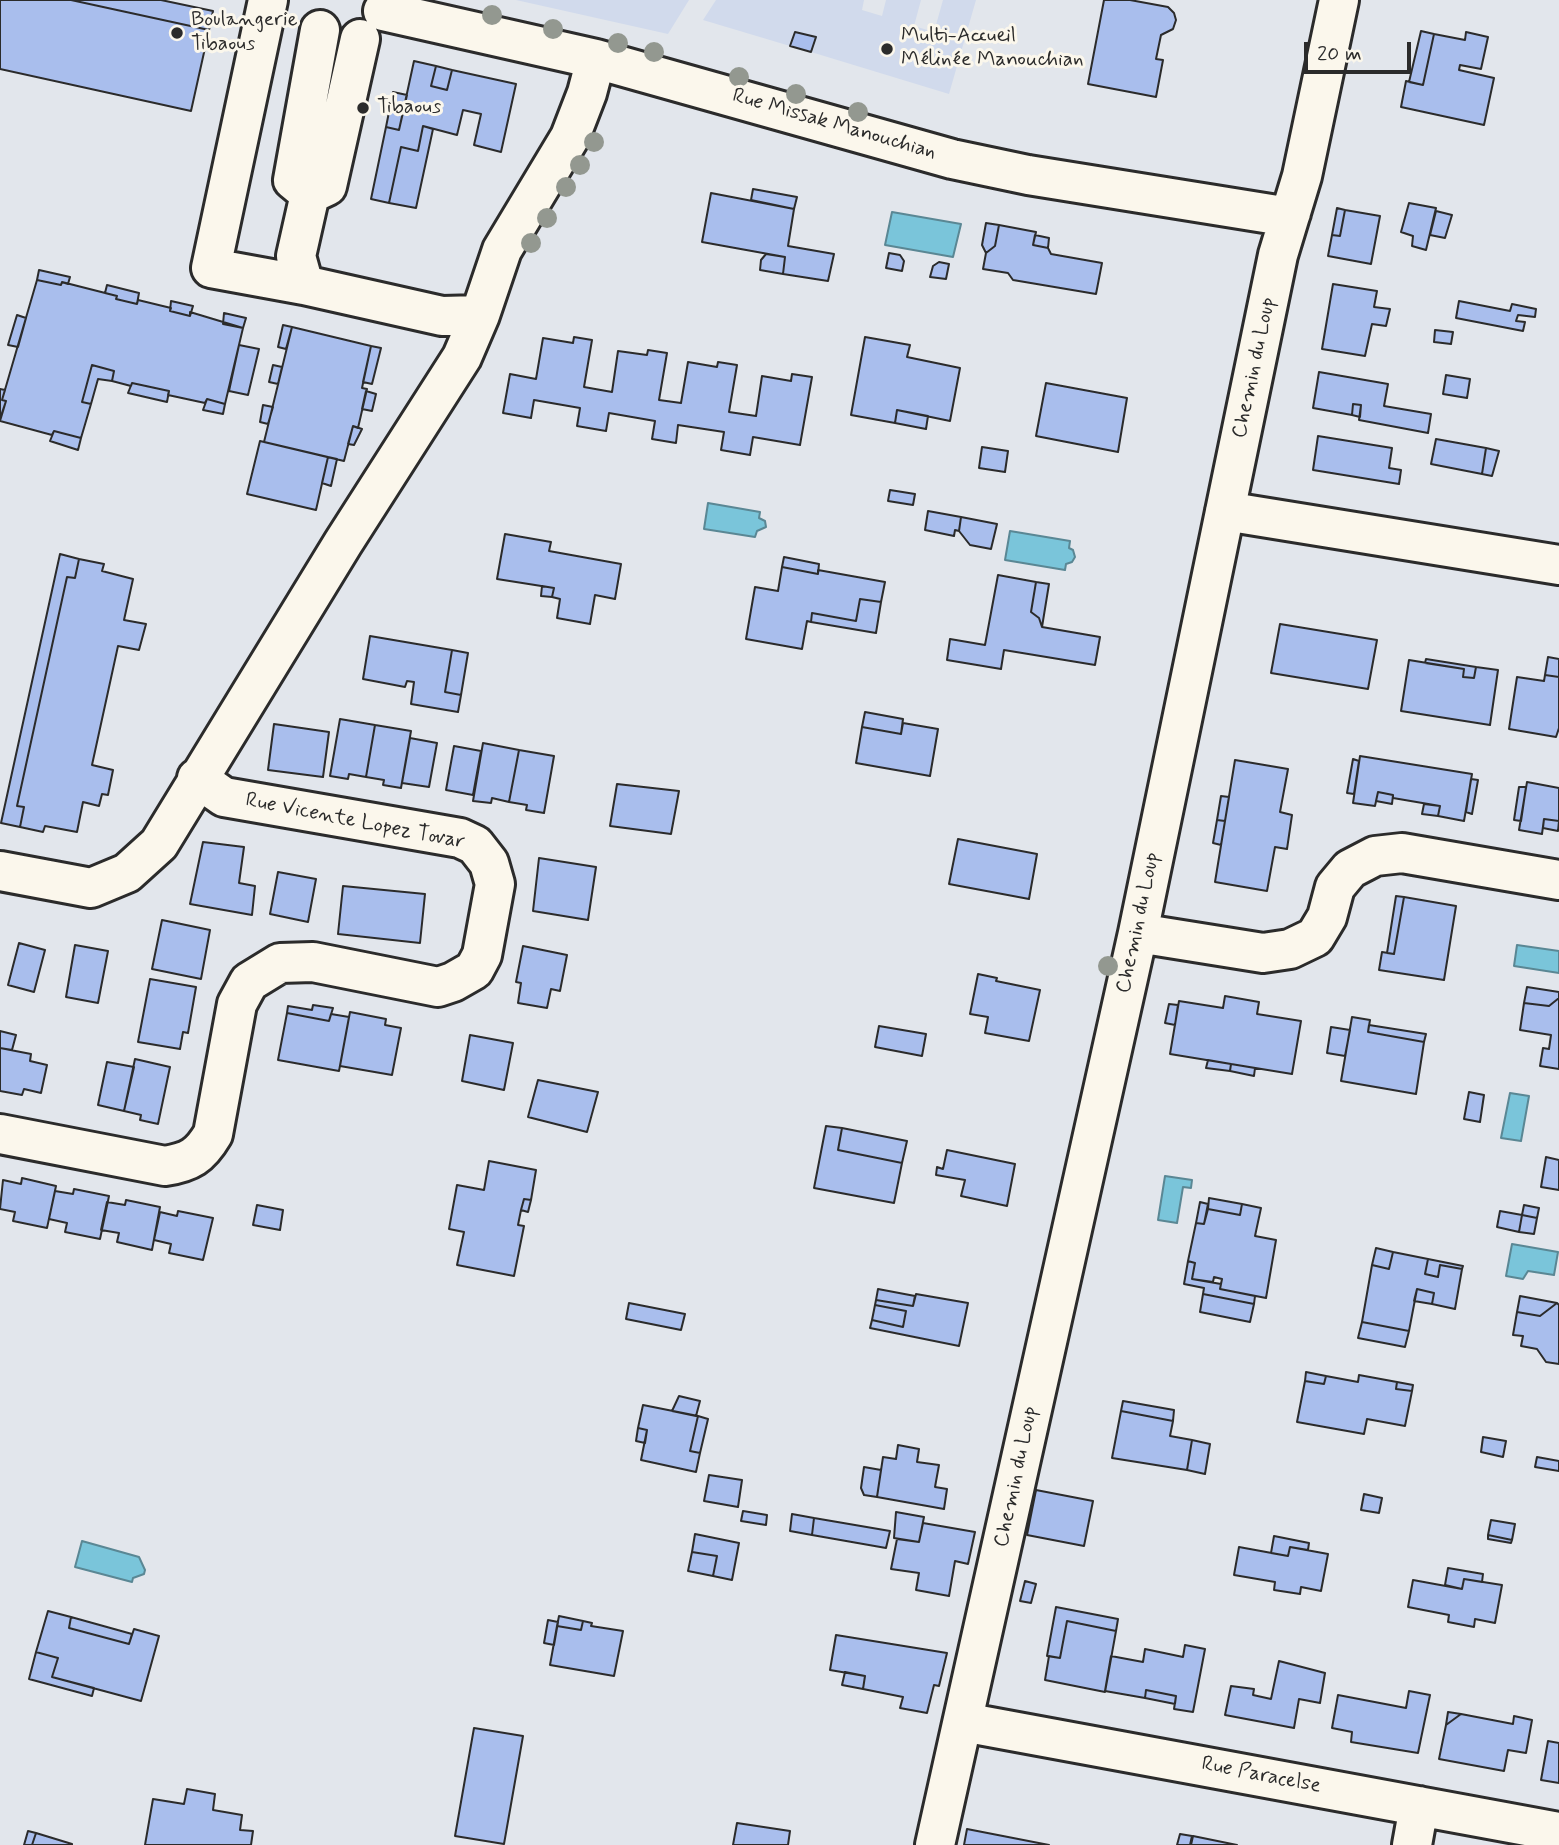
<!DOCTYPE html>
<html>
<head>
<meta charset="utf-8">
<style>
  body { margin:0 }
  #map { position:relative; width:1559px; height:1845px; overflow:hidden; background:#e2e6ec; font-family:Mynerve,sans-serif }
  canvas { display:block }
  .scale { position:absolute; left:1304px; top:42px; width:107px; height:32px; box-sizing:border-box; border:4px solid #2b2b2b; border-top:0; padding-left:9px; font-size:21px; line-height:24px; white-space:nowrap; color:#2b2b2b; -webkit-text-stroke:5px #fbf7ec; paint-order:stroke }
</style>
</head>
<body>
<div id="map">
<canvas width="1559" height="1845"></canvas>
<div class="scale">20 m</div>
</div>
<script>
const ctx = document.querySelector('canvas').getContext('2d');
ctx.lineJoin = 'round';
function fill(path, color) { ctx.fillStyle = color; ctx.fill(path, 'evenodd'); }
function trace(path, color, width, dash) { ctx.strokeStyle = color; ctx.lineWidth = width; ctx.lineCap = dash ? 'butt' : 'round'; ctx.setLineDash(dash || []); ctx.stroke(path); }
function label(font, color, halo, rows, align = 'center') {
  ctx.font = font + ' Mynerve,sans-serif'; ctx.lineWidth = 6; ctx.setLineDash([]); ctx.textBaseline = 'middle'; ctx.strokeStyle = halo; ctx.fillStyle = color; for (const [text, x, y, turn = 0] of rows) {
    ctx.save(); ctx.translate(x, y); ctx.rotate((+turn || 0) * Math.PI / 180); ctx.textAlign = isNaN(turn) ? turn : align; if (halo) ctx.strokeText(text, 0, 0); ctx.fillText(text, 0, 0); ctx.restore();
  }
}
fill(new Path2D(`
  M516,0h173l-21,34z
  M716,0h148l-2,10 20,6 4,-16h35l-7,26 20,6 9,-32h33l-27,94 -138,-42 4,-15 -20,-5 -5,14 -87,-26z`), '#d1daec');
const water = new Path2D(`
  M892,212l69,12 -8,33 -68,-12z
  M708,503l52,9 -1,6 6,3 1,6 -9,4 -2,6 -51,-8z
  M1010,531l60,10 -1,7 4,2 2,7 -3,5 -6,2 -1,6 -60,-10z
  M1517,945l42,6v22l-45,-7z
  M1510,1093l19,3 -8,45 -20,-3z
  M1165,1176l27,4 -1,8 -8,-1 -6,36 -19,-3z
  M1512,1244l46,8 -4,23 -26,-4 -5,8 -17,-3z
  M82,1541l57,16 6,13 -1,4 -11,4 -1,4 -57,-15z`);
fill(water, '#7ac5da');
trace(water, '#5a8794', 2);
const building = new Path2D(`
  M0,0h71l138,30 -18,81 -191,-42z
  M71,0h90l52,11 -4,19z
  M1104,0h26l38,7 6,6 2,7 -3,9 -12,6 -5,24 7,1 -7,37 -68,-13z
  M1421,31l13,3 -11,51 -14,-3z
  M795,32l21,5 -5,15 -21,-6z
  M1466,32l22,5 -7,32 -21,-4 -1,5 35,8 -10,47 -83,-18 5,-26 17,4 11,-51 31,6z
  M414,61l22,5 -5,20 16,4 5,-20 64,14 -15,68 -27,-7 7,-31 -18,-4 -6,25 -34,-9 -5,25 -17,-4 -12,56 -18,-4 15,-72 13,3z
  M436,66l16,4 -5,20 -16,-4z
  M393,92l14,3 -8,35 -13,-3z
  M423,126l10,3 -17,79 -27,-5 12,-56 17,4z
  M753,189l44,8 -3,12 -43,-9z
  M711,193l83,16 -6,37 46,8 -6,27 -45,-7 2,-17 -83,-15z
  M1409,203l27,5 -10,42 -14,-4 1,-10 -12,-4z
  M1337,208l8,2 -5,26 -8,-1z
  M1345,210l35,6 -9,48 -43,-8 4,-21 8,1z
  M1436,211l16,4 -7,23 -15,-3z
  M986,223l13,2 -4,21 -9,7 -4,-8z
  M999,225l37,7 -3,13 15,3 3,6 51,9 -6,31 -83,-14 -5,-7 -25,-4 3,-16 9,-7z
  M1035,235l14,3 -1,10 -15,-3z
  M889,253l11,2 4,6 -2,10 -16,-3z
  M766,254l19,3 -2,17 -23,-4 1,-10z
  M939,262l10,2 -3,15 -16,-2 3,-11z
  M39,270l31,7 -2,7 -6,-2 -1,3 -24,-5z
  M37,280l24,5 1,-3 55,14 -1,3 21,5 1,-4 33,8 -1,3 20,5v-4l53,16 -18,76 -18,-5 -2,4 -37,-8 1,-4 -37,-8 -1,3 -19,-5 2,-10 -22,-6 -10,37 9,2 -10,34 -27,-7 -2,4 -52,-14 6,-20 -4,-1z
  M1333,284l44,7 -3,16 16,2 -4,17 -14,-2 -7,32 -43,-7z
  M107,285l32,8 -2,11 -21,-5 1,-3 -12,-3z
  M171,301l22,5 -3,10 -20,-5z
  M1459,301l51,10 2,-7 24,5 -1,8 -17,-2 -2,6 9,1 -2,9 -67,-13z
  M224,313l22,5 -3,10 -20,-4z
  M17,315l9,3 -8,29 -10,-2z
  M283,325l9,2 -6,22 -8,-2z
  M292,327l79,19 -9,42 5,1 -9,39 -5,-2 -9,35 -80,-19z
  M1435,330l18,2 -2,12 -17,-2z
  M574,337l18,3 -8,47 28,5 6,-41 29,4 1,-5 19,3 -8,47 22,3 7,-41 29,5 1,-5 19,3 -8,47 27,4 6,-40 29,5 1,-7 20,3 -12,68 -47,-8 -3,18 -29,-5 3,-18 -46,-7 -2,18 -24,-4 3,-18 -46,-8 -3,18 -29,-5 3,-18 -46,-8 -3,18 -28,-5 7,-39 26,5 7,-41 30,5z
  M865,337l45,8 -3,12 53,11 -10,53 -53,-11 -2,13 -44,-8z
  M239,345l20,4 -11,46 -19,-4z
  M371,346l10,2 -9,36 -9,-2z
  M92,365l22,6 -2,10 -14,-2 -7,25 -9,-2z
  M273,365l9,2 -4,17 -9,-2z
  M1319,372l69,12 -4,22 47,8 -3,19 -69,-13 2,-15 -8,-1 -1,11 -39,-7z
  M1446,375l24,4 -3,19 -24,-4z
  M132,383l37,8 -2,11 -39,-9z
  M1046,383l81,15 -9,54 -82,-16z
  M0,389l5,1 -3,10 4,1 -6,18z
  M366,391l10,3 -4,17 -10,-2z
  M207,399l18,5 -2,10 -20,-4z
  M1353,404l8,1 -1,12 -8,-2z
  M263,405l10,2 -5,17 -8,-2z
  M897,410l31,6 -2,13 -31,-6z
  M353,426l9,3 -8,16 -6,-1z
  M54,431l27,7 -3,12 -28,-9z
  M1318,436l74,12 -3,20 12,2 -2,14 -86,-14z
  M1436,439l50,9 -4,26 -51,-10z
  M260,441l68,16 -12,53 -69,-16z
  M982,447l26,4 -3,21 -26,-4z
  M1486,448l13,3 -7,25 -10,-2z
  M328,457l9,2 -6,27 -9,-3z
  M890,490l25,4 -2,11 -25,-4z
  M928,511l33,6 -2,14 -4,-1 -1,6 -29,-6z
  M961,517l36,7 -6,25 -21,-4 -11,-14z
  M505,534l46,8 -2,9 72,13 -6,35 -20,-4 -5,29 -33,-6 3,-19 -8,-2 2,-9 -57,-9z
  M60,554l19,5 -4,19 -8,-1 -50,229 7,1 -4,20 -19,-4z
  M784,557l35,7 -1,10 -36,-7z
  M79,559l25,5 -2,7 31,8 -9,41 22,4 -7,26 -21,-4 -26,119 21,5 -5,25 -6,-1 -3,12 -16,-4 -6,30 -32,-6 -2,6 -23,-5 4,-20 -7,-1 50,-229 8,1z
  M782,567l36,7v-4l67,12 -4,20 -21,-3 -4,22 -44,-8 -1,9 -4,-1 -5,28 -56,-10 9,-52 23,4z
  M998,575l38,7 -5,30 8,6 3,9 58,10 -5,28 -91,-15 -3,19 -54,-9 3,-21 35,6z
  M1036,582l13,2 -7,43 -3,-9 -8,-6z
  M542,586l12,2 -2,9 -11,-1z
  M860,599l21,3 -5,31 -65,-11 1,-9 44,8z
  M1280,624l97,16 -9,49 -97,-16z
  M370,636l82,14 -7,42 16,3 -3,17 -47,-8 3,-22 -7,-1 -2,6 -42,-8z
  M452,650l16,3 -7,42 -16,-3z
  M1548,657l11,2v18l-14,-2z
  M1426,659l50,8 -2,11 -11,-1 1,-8 -39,-6z
  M1409,660l55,9 -1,8 11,1 2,-11 22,3 -8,55 -89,-14z
  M1545,675l14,2v51l-3,9 -47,-8 8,-52 27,4z
  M865,712l38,7 -2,15 -39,-7z
  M340,719l35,6 -9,52 -17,-3 -1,5 -18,-3z
  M903,723l35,6 -8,47 -74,-13 6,-36 39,7z
  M274,724l55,8 -6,45 -55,-7z
  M375,725l36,6 -10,57 -18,-3 1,-5 -18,-3z
  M410,738l27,5 -8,44 -27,-4z
  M483,743l36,7 -10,52 -17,-4 -1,5 -18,-2z
  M454,746l27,5 -8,44 -27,-5z
  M519,750l35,6 -10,57 -18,-3 1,-5 -18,-3z
  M1360,756l112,18 -8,47 -26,-5 2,-10 -47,-8v-3l-15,-3 -3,14 -22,-3z
  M1353,759l6,2 -5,33 -7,-1z
  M1235,760l53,9 -8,43 12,3 -5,34 -12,-2 -8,44 -52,-9z
  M1471,779l7,1 -6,34 -6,-2z
  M1527,782l32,6v33l-15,-2 -2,15 -23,-4z
  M617,784l62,7 -8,43 -61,-8z
  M1519,787h7l-5,34 -7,-1z
  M1378,792l15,3 -1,9 -16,-3z
  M1221,796l8,1 -4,24 -8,-1z
  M1424,804l16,2 -2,10 -16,-2z
  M1544,819l15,2 -1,10 -15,-3z
  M1217,820l8,1 -4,24 -8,-2z
  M958,839l79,15 -8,45 -80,-15z
  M203,842l41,5 -5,36 16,3 -3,29 -62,-11z
  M539,858l57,9 -8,53 -55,-9z
  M278,872l38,7 -8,43 -38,-8z
  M343,886l82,8 -5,49 -82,-9z
  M1396,896l8,1 -10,57 -7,-1z
  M1404,897l52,9 -12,74 -65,-10 3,-18 12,2z
  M162,920l48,10 -9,49 -49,-10z
  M19,943l26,7 -11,42 -26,-7z
  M75,945l33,6 -10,52 -32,-6z
  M523,946l44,9 -7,36 -9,-2 -4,19 -29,-5 3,-20 -5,-1z
  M978,974l19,4 -1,3 44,9 -11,51 -44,-8 3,-16 -18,-3z
  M150,979l46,8 -8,46 -5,-1 -3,17 -42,-7z
  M1527,987l32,5v6l-10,8 -25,-3z
  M1225,996l34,6 -2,12 44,7 -9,53 -122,-20 9,-53 44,7z
  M1559,998v71l-19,-3 3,-18 6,1 2,-14 -31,-5 4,-27 25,3z
  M1169,1004l9,1 -3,20 -10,-2z
  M313,1005l20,3 -4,13 -42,-8 1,-7 24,4z
  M350,1012l36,7 -1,6 16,3 -9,47 -52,-9z
  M287,1013l42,8 2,-7 18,3 -10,54 -61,-11z
  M1352,1017l18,3 -2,12 56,10 -8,52 -75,-13z
  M1369,1025l57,9 -2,8 -56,-10z
  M879,1026l47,8 -4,22 -47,-9z
  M1331,1027l19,3 -5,26 -18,-3z
  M0,1031l16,4 -4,15 -12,-2z
  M470,1035l43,8 -9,47 -42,-9z
  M0,1048l31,6 -1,7 17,4 -6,28 -17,-4 -2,6 -22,-4z
  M135,1059l35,8 -12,57 -18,-4 1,-5 -17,-4z
  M1208,1060l23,4 -1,7 -24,-3z
  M107,1062l27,5 -10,44 -26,-6z
  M1231,1064l24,4 -1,8 -24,-5z
  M538,1080l60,12 -11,40 -59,-15z
  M1469,1092l15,3 -4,27 -16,-3z
  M826,1126l16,2 -4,22 64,13 -8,40 -80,-15z
  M842,1128l65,13 -5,22 -64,-13z
  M947,1150l68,14 -8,42 -46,-10 4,-16 -29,-5 1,-8 6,2z
  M1546,1157l13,3v30l-18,-3z
  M489,1161l47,9 -5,30 -7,-1 -3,11 -3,15 6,1 -10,50 -57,-11 7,-33 -15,-3 8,-44 27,5z
  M22,1178l34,8 -9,42 -34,-7 2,-9 -15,-3 3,-29 18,4z
  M74,1189l35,7 -9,43 -35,-7 2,-9 -18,-4 6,-28 18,3z
  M1209,1198l33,6 -2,11 -32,-6z
  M524,1199l7,1 -3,12 -7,-2z
  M126,1200l34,7 -8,43 -35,-8 2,-9 -18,-3 6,-28 18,3z
  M1200,1202l8,2 -4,20 -8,-1z
  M1242,1204l19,4 -6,28 21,4 -10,58 -46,-9 2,-10 -8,-2 -1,5 -21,-3 3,-16 -7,-2 8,-38 8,1 4,-15 32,6z
  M257,1205l26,5 -3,20 -27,-5z
  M1524,1205l15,3 -2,10 -15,-3z
  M178,1211l35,7 -10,42 -34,-7 2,-9 -17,-4 6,-28 17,4z
  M1500,1211l22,4 -3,17 -22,-5z
  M1522,1215l15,3 -3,16 -15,-2z
  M1376,1248l17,4 -4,17 -17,-4z
  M1393,1252l35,7 -3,15 13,3 2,-12 22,4 -7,40 -23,-5 2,-11 -17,-4 -8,42 -47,-9 10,-57 17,4z
  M1428,1259l35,7 -1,3 -22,-4 -2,12 -13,-3z
  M1188,1261l7,2 -3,16 29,5 -1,5 35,7 -1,8 -51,-10 1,-6 -20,-4z
  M878,1289l37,7 -2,10 -37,-6z
  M1417,1289l17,4 -2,11 -18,-3z
  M916,1294l52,9 -9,43 -89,-18 2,-8 31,7 3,-16 -31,-6 1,-5 37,6z
  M1203,1294l51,10 -4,18 -50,-10z
  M1520,1296l37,7 -17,13 -23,-4z
  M629,1303l56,11 -4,16 -55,-11z
  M1557,1303l2,2v59l-13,-2 -9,-13 -16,-3 2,-10 -10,-1 4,-23 23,4z
  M875,1305l31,6 -3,16 -31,-7z
  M1362,1322l47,9 -4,16 -47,-9z
  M1306,1372l20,4 -2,8 -19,-3z
  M1359,1375l38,7 -1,7 16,2 -7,35 -38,-7 -3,15 -67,-12 8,-41 19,3 2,-8 32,6z
  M1397,1382l16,3 -1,6 -16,-2z
  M679,1396l21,5 -4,15 -24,-5z
  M1123,1401l51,9 -1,11 -52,-10z
  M643,1405l55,11 -8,35 10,2 -4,19 -55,-12 6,-30 -9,-2z
  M1121,1411l52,10 -3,15 22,4 -5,30 -75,-12z
  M698,1416l10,3 -8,34 -10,-2z
  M638,1428l9,2 -2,13 -9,-2z
  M1483,1437l23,4 -3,16 -22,-5z
  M1192,1440l18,4 -5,30 -18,-4z
  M898,1445l21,4 -2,13 22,3 -4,22 12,2 -3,20 -67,-12 6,-40 13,2z
  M1537,1457l22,4v10l-24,-4z
  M864,1467l17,3 -4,27 -13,-2 -3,-7z
  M709,1475l33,5 -4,27 -34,-6z
  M1036,1490l57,11 -9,45 -57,-11z
  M1364,1494l18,4 -3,15 -18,-3z
  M743,1511l24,4 -1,10 -25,-4z
  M896,1512l28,5 -5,25 -25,-4z
  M792,1514l22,4 -2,17 -22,-4z
  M814,1518l76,13 -4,17 -74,-13z
  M1491,1520l24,4 -3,16 -24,-5z
  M923,1523l52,9 -7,32 -13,-3 -6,35 -33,-6 3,-17 -28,-4 6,-30 22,3z
  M695,1534l44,9 -7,37 -19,-4 4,-20 -25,-4z
  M1488,1535l24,5 -1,3 -23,-4z
  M1274,1536l35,7 -1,7 -18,-3 -2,9 -17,-3z
  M1239,1547l49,9 2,-9 38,7 -7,37 -20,-4 -1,7 -26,-4 1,-8 -41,-7z
  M692,1552l25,4 -4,20 -25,-5z
  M1448,1568l35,6 -1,8 -18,-3 -2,10 -17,-4z
  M1464,1579l38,6 -7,38 -20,-4 -1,8 -26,-5 1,-7 -41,-8 5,-27 49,9z
  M1025,1581l11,3 -5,19 -11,-2z
  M1056,1607l62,12 -2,12 -49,-10 -7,37 -13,-2z
  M48,1611l23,6 -2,11 60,16 5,-15 25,7 -18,65 -89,-24 6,-19 -22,-6z
  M559,1616l24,5 -2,9 -24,-4z
  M71,1617l61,17 -3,10 -60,-16z
  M548,1620l10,2 -4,23 -10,-2z
  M583,1621l9,2 -1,3 32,5 -9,45 -64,-11 7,-39 24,4z
  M1067,1621l49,10 -11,61 -60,-12 4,-24 11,2z
  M836,1635l111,18 -8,33 -5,-1 -7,28 -27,-5 3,-11 -40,-8 2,-13 -35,-6z
  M1185,1645l20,4 -12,63 -19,-3 2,-13 -30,-6 -1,8 -40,-7 6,-35 32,6 2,-13 38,8z
  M36,1652l22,6 -6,19 42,11 -2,8 -63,-17z
  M1279,1661l46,12 -5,30 -21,-4 -5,29 -69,-13 6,-29 23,3 -1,6 18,4z
  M845,1672l20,4 -2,13 -21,-4z
  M1146,1690l30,6 -1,8 -30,-6z
  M1409,1691l21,4 -12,58 -67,-11 1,-10 -20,-4 6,-33 68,13z
  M1448,1712l13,2 -15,11z
  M1461,1714l52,10 1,-8 18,4 -6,33 -18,-3 -4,21 -65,-12 7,-34z
  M474,1728l49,8 -19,108 -49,-8z
  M1548,1741l11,2v40l-18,-3z
  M187,1789l28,5 -2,16 29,5 -2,15 13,1 -2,14h-106l8,-46 31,5z
  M737,1823l53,8 -2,14h-55z
  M967,1829l82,16h-85z
  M28,1831l8,2 -4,12h-8z
  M36,1833l36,11v1h-40z
  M1180,1834l12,2 -2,9h-13z
  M1193,1836l44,9h-46z`);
fill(building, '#a9beed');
trace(building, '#2b2b2b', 2);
const minor = new Path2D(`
  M268,0l-57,268 93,17 138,31 38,-1
  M383,11l213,48 356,100 76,16 249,40 14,-2
  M310,194l-17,-14 27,-150
  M310,194l17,-8 33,-147
  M304,285l-8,-29 14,-62
  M1225,511l334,54
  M0,871l91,17 36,-15 32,-29 184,-301 119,-186 18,-42 22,-65 68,-113 17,-44 9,-34
  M1138,933l125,20 27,-4 25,-12 12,-20 8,-30 15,-18 25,-13 27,-3 157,27
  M0,1134l165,32c25,-4 35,-10 48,-32l24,-130 12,-22 31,-19 33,-1 125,25 15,-5 21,-12 8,-15 13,-71 -6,-21 -14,-18 -15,-7 -236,-41 -27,-19
  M963,1722l596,110
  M935,1845l203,-912 140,-678 24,-79 37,-176
  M1412,1845l7,-39`);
trace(minor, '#2b2b2b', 44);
trace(minor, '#fbf7ec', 38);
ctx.fillStyle = '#939890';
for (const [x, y] of [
  [492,15],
  [553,29],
  [618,43],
  [654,52],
  [739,77],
  [796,94],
  [858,112],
  [594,142],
  [580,165],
  [566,187],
  [547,218],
  [531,243],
  [1108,966]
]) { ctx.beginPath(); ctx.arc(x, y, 10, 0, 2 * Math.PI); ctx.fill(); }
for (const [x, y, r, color] of [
  [177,33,7,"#2b2b2b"],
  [887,49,7,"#2b2b2b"],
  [363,108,7,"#2b2b2b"]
]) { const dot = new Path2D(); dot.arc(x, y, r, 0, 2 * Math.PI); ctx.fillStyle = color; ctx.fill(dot); trace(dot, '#fbf7ec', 2.5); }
label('21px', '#2b2b2b', '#fbf7ec', [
  ["Boulangerie",191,21],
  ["Tibaous",191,45],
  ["Multi-Accueil",901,37],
  ["Mélinée Manouchian",901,61],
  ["Tibaous",377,108]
], 'left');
label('21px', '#2b2b2b', '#fbf7ec', [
  ["Rue Missak Manouchian",834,125,16],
  ["Chemin du Loup",1255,368,-78],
  ["Rue Vicente Lopez Tovar",355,822,11],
  ["Chemin du Loup",1139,923,-78],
  ["Chemin du Loup",1017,1477,-78],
  ["Rue Paracelse",1261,1776,11]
]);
</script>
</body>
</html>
